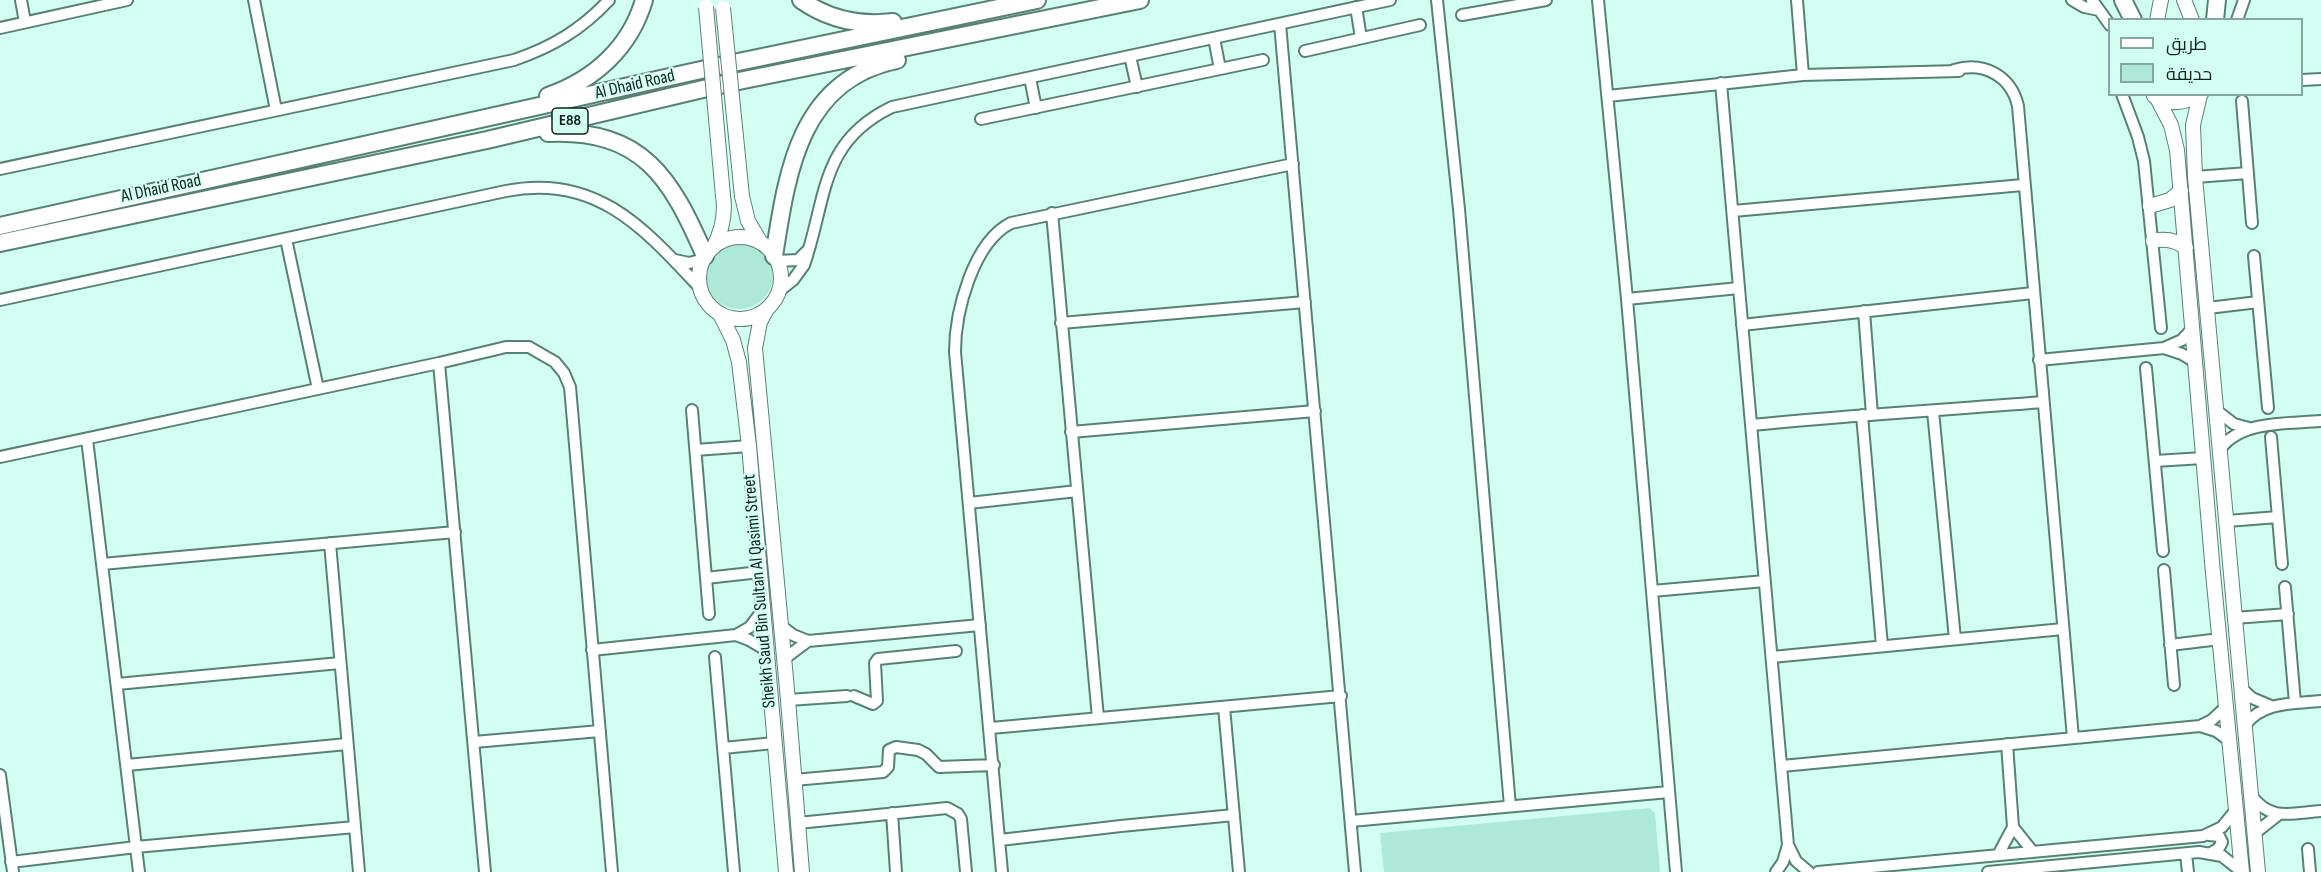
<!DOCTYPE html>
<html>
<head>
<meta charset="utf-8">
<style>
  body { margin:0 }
  #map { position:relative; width:2321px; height:872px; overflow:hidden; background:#d2fff1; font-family:"Sofia Sans Condensed",Cairo,sans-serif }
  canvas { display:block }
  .legend { position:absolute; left:2108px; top:18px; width:195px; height:78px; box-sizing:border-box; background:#d2fff1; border:2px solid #85a79d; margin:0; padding:8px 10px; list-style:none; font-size:18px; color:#12231e }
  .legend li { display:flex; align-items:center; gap:12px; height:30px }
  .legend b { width:30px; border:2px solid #85a79d }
</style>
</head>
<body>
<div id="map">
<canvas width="2321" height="872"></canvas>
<ul class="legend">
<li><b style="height:8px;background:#fff"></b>طريق</li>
<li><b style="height:16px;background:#aee8d6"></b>حديقة</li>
</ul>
</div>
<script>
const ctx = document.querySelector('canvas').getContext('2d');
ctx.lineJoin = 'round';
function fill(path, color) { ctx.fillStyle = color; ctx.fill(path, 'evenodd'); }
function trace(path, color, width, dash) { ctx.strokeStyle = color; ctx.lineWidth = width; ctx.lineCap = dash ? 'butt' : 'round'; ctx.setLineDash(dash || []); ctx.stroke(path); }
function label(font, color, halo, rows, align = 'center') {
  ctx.font = font + ' "Sofia Sans Condensed",sans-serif'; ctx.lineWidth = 4.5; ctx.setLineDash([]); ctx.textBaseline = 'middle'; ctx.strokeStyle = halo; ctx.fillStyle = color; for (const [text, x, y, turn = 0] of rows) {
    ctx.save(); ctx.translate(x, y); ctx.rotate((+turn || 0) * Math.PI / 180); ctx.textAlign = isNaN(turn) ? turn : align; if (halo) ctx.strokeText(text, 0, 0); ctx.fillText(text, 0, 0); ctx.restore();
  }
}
fill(new Path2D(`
  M705 275a34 34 0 1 1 68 0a34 34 0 1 1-68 0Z
  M1650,808l5,5 5,59h-276l-4,-39z`), '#aee8d6');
const minor = new Path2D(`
  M21,0l4,22
  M254,0l22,110
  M1437,0l22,209 51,597
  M1598,0l29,299 49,573
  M1797,0l6,75
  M2072,0l12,7 15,3
  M2092,0l18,25
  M1356,7l5,31
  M1462,15l84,-15
  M2237,20l7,-20
  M1280,24l75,848
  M0,28l127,-28
  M1214,38l6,31
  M1305,51l115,-26
  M1130,56l7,31
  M1954,70c30,-9 57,6 64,36l55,632
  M1030,78l6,30
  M2302,80l19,-1
  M1721,83l67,762 8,16 13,11
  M2122,94l16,43 6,24 17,167
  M1608,96l195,-21 156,-4
  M2242,101l10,122
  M981,119l282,-59
  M0,169l514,-109c38,-13 67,-30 95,-60
  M2195,177l53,-4
  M1733,211l290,-26
  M1052,213l46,505
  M286,239l32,150
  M2254,256l14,152
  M675,260l14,3 15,-4
  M777,261l21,-1 9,-9
  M779,291l14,-11 11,-15c23,-66 15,-123 88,-158l498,-107
  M1627,299l112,-11
  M0,300l506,-109c90,-18 138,37 194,97
  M2208,308l50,-6
  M1864,311l8,104
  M1061,323l244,-21
  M1742,325l291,-32
  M2164,348l18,6 13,8
  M2039,360l125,-12 18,-8 11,-12
  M439,363l46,509
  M2146,368l17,183
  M692,410l17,204
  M1933,411l22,228
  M2217,411l17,13 15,4
  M1862,415l20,231
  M1752,425c97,-10 194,-15 291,-23
  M1071,432l244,-21
  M2271,437l11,127
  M87,439l52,433
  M2221,448c21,-28 67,-24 100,-27
  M696,450l53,-4
  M0,457l439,-94 67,-16h23l26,15 9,11 6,14 42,485
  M2155,461l48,-3
  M969,503l108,-12
  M2227,521l51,-4
  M330,543l29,329
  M102,564l353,-32
  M2164,570l10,115
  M706,578l54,-6
  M2285,587l10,116
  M1652,591l113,-10
  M2234,618l54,-4
  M780,625l13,10 15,6 172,-16
  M736,635l13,5 17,10
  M2170,645l50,-6
  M592,650l144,-15 14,-8 12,-16
  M715,657l19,215
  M1772,657l291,-28
  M784,659l24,-18
  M117,684l223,-21
  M2242,689l10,9 19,8
  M854,696l19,8 4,-3 -2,-38 3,-4 78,-8
  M788,700l59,-4
  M1224,707l15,165
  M2245,725c19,-24 48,-21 76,-24
  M2200,726l16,5 14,10
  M991,728l350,-32
  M474,742l126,-11
  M723,748l51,-5
  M127,765l220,-21
  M1782,766l418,-40 12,-6 14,-13
  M0,775l13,97
  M794,780l89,-8 5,-5 1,-17 7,-3 22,3 8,4 13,13 55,-2
  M2251,795c19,27 41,18 70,16
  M892,813l4,59
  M1351,821l318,-29
  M798,823l149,-15 11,6 3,5 5,53
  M2013,827l20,25
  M2255,833l23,-18
  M2209,835l10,1 3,6 -3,6 -8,5
  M1000,840l121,-14 113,-11
  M2308,849l2,23
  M2186,854l2,18
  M1998,855l15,-28 -6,-83
  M11,862l125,-15 219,-20
  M1002,872l-47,-520c0,-40 18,-110 56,-129l282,-59
  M1776,872l7,-10 5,-17
  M1818,872l385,-36 19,-9 14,-17
  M1988,872l211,-20 23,4 20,16`);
const major = new Path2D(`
  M2184,0l8,20
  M2157,20l4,-20
  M2200,95l-7,30 2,52 63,695
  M2154,96c15,10 32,7 47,-2
  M2157,98l14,27 6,25 36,423 29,299
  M742,196l6,25 13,22
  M2150,206l20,-6 11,-9
  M699 278a41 41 0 1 1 82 0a41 41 0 1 1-82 0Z
  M2153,241c13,-3 23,-1 33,7
  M713,248c9,-17 13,-33 10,-52
  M767,309l-7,13 -5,26 33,352 14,172
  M720,314l13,26 6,22 10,84 37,426`);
const highway = new Path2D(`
  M801,0c27,19 59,26 92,22
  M2123,0l10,20
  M2215,20l2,-20
  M548,96c46,-16 82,-48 96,-96
  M548,133c95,-4 123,45 157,123
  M0,226l719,-160 318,-66
  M0,243l487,-103 237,-56 416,-84
  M774,256c13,-83 25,-176 123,-196`);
trace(minor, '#588175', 14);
trace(major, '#588175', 16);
trace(highway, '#588175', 20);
trace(minor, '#fff', 10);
trace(major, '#fff', 14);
trace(highway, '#fff', 16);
const majorBridge = new Path2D(`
  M706,7l17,189
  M723,8l19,188`);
trace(majorBridge, '#588175', 16, []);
trace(majorBridge, '#fff', 14);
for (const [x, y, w] of [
  [570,121,36]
]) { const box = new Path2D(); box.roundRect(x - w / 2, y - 13, w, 26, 4.5); ctx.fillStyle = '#d2fff1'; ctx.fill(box); trace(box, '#12231e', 1.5); }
label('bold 16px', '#12231e', null, [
  ["E88",570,121]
]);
label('18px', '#12231e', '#d2fff1', [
  ["Al Dhaid Road",635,85,-13],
  ["Al Dhaid Road",161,189,-12],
  ["Sheikh Saud Bin Sultan Al Qasimi Street",760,591,-95]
]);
</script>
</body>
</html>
